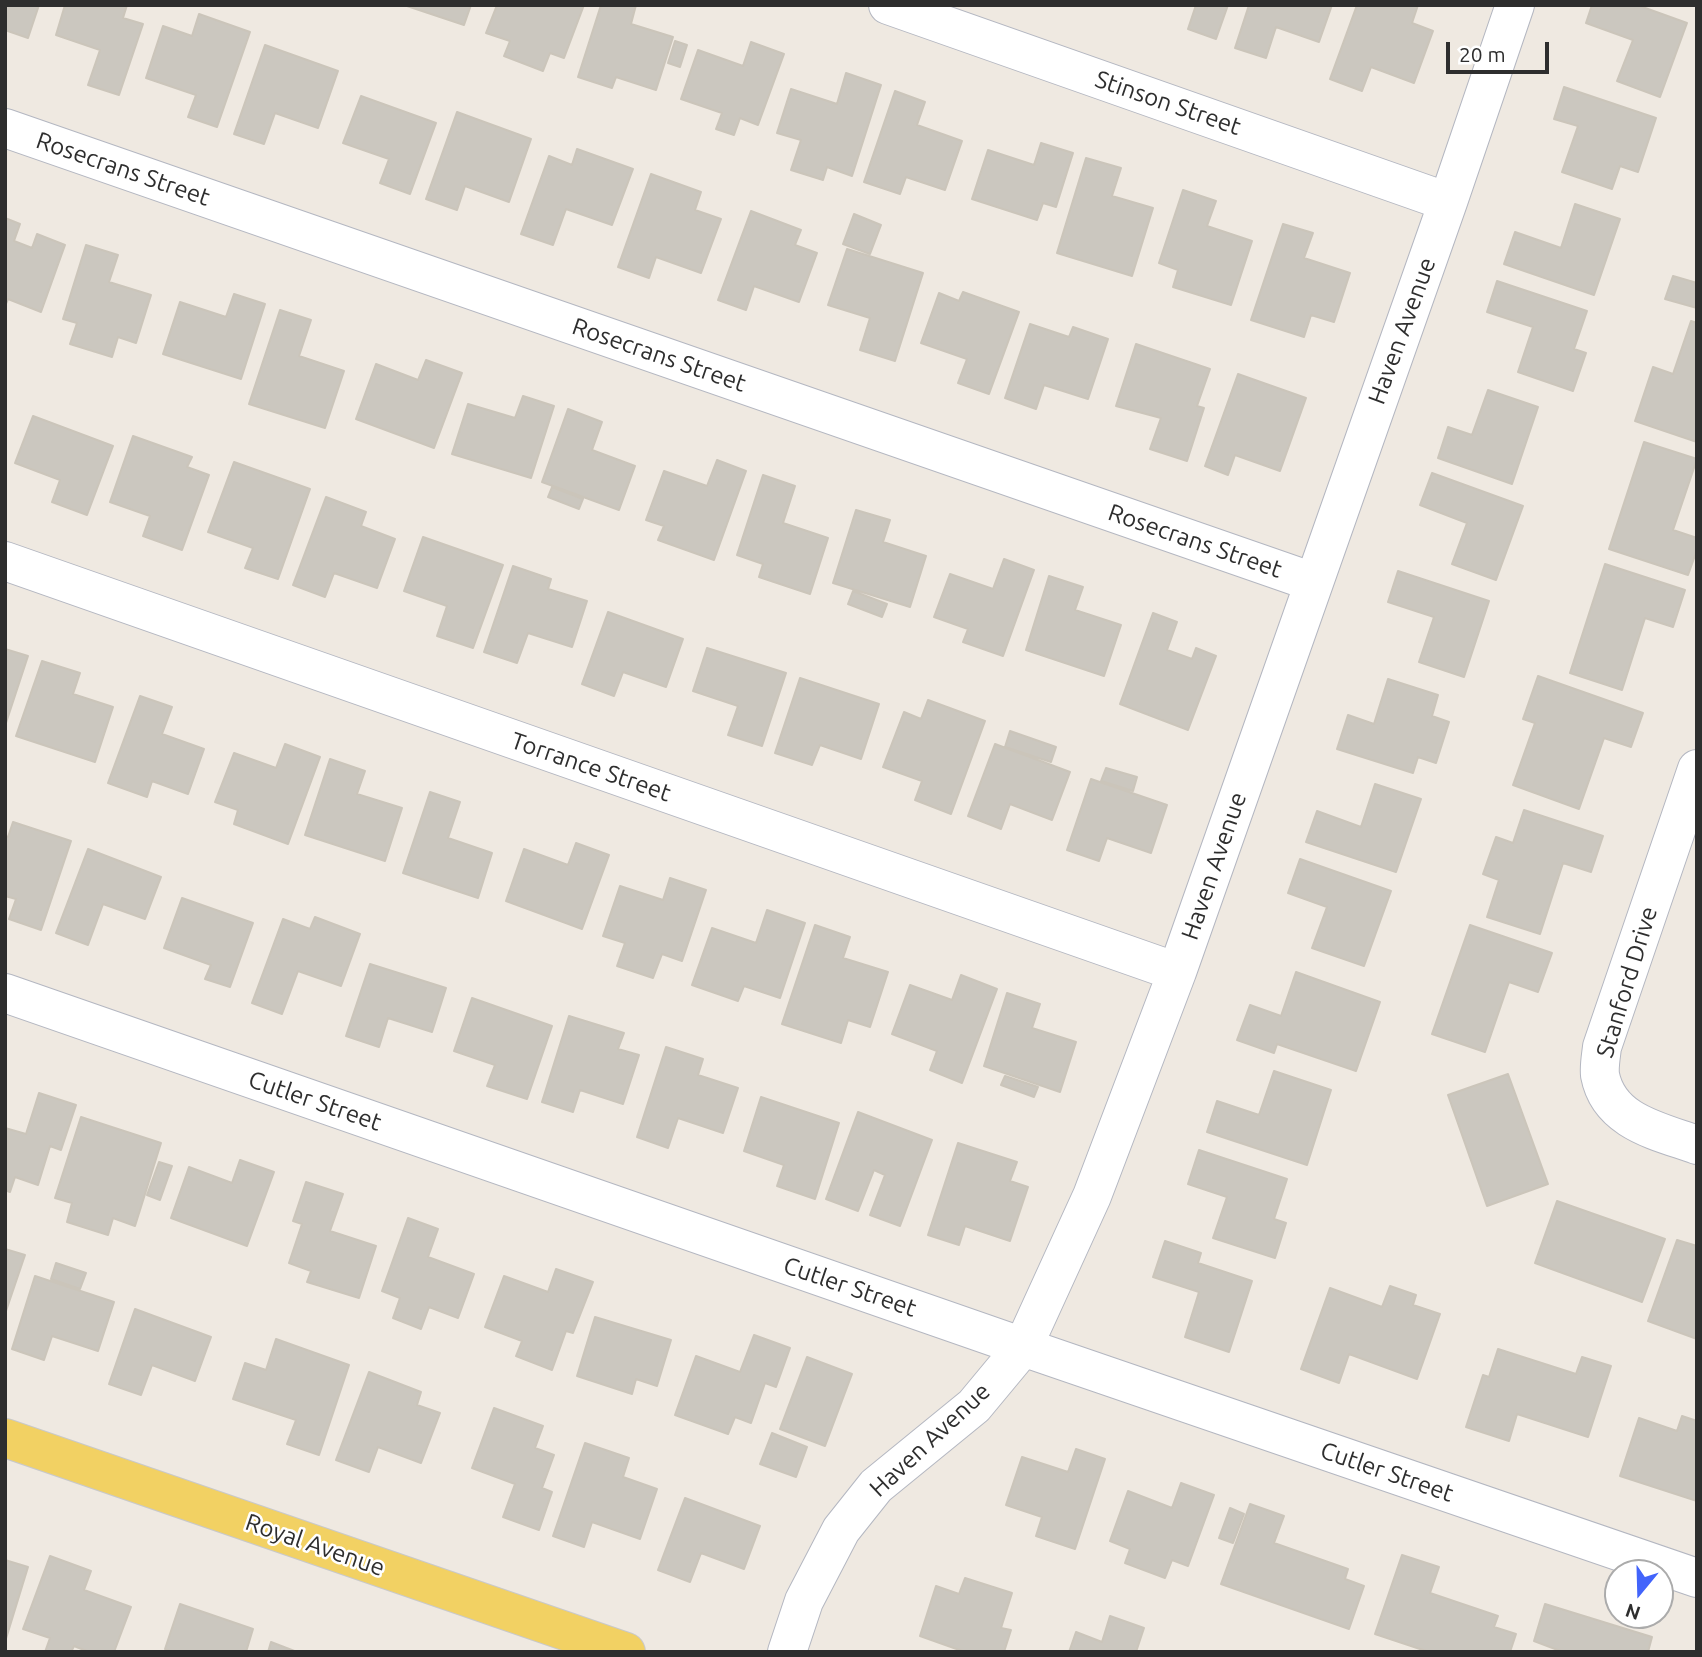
<!DOCTYPE html>
<html>
<head>
<meta charset="utf-8">
<style>
  body { margin:0 }
  #map { position:relative; width:1702px; height:1657px; overflow:hidden; background:#efe9e1; font-family:Ubuntu,sans-serif }
  canvas { display:block }
  .frame { position:absolute; inset:0; border:7px solid #2e2e2e; pointer-events:none }
  .north { position:absolute; left:1604px; top:1559px; width:70px; height:70px; box-sizing:border-box; background:#fff; border:2px solid #ababab; border-radius:50%; rotate:199deg; font-size:19px; font-weight:700; line-height:28px; text-align:center; color:#2e2e2e }
  .north::after { content:''; display:block; margin:auto; width:24px; height:32px; background:#4264fb; clip-path:polygon(50% 0,100% 100%,50% 72%,0 100%) }
  .scale { position:absolute; left:1446px; top:42px; width:103px; height:32px; box-sizing:border-box; border:4px solid #2e2e2e; border-top:0; padding-left:9px; font-size:21px; line-height:24px; white-space:nowrap; color:#2e2e2e; -webkit-text-stroke:5px #fff; paint-order:stroke }
</style>
</head>
<body>
<div id="map">
<canvas width="1702" height="1657"></canvas>
<div class="frame"></div>
<div class="north">N</div>
<div class="scale">20 m</div>
</div>
<script>
const ctx = document.querySelector('canvas').getContext('2d');
ctx.lineJoin = 'round';
function fill(path, color) { ctx.fillStyle = color; ctx.fill(path, 'evenodd'); }
function trace(path, color, width, dash) { ctx.strokeStyle = color; ctx.lineWidth = width; ctx.lineCap = dash ? 'butt' : 'round'; ctx.setLineDash(dash || []); ctx.stroke(path); }
function label(font, color, halo, rows, align = 'center') {
  ctx.font = font + ' Ubuntu,sans-serif'; ctx.lineWidth = 5; ctx.setLineDash([]); ctx.textBaseline = 'middle'; ctx.strokeStyle = halo; ctx.fillStyle = color; for (const [text, x, y, turn = 0] of rows) {
    ctx.save(); ctx.translate(x, y); ctx.rotate((+turn || 0) * Math.PI / 180); ctx.textAlign = isNaN(turn) ? turn : align; if (halo) ctx.strokeText(text, 0, 0); ctx.fillText(text, 0, 0); ctx.restore();
  }
}
const building = new Path2D(`
  M5,5h34l-11,33 -23,-8z
  M65,5h62l-4,13 20,6 -24,71 -31,-10 12,-35 -44,-15z
  M404,5h67l-7,20z
  M497,5h87l-20,53 -14,-5 -7,18 -39,-15 6,-15 -24,-8z
  M601,5h35l-5,19 42,13 -17,53 -40,-13 -4,11 -34,-11z
  M1196,5h32l-12,34 -28,-10z
  M1249,5h83l-13,37 -43,-15 -10,31 -31,-10z
  M1357,5h61l-6,18 21,8 -19,52 -43,-16 -9,24 -32,-12z
  M1592,5h45l50,18 -27,74 -43,-16 16,-41 -47,-17z
  M199,14l51,18 -33,95 -29,-10 8,-22 -50,-17 17,-52 29,10z
  M675,41l12,4 -7,22 -12,-4z
  M751,42l33,12 -26,71 -18,-7 -6,17 -18,-6 6,-16 -41,-14 17,-49 45,16z
  M265,45l73,26 -20,57 -43,-15 -11,31 -30,-10z
  M846,73l35,12 -29,91 -25,-9 -4,13 -32,-10 10,-30 -24,-7 14,-44 46,15z
  M1564,87l92,31 -18,54 -18,-6 -8,23 -50,-17 16,-46 -24,-7z
  M895,91l30,11 -8,23 45,16 -17,49 -39,-13 -6,17 -36,-12z
  M361,96l75,27 -26,71 -30,-11 9,-24 -46,-16z
  M457,112l74,27 -22,63 -44,-16 -8,24 -31,-11z
  M1041,143l32,10 -17,54 -13,-4 -6,17 -65,-21 16,-49 46,15z
  M577,149l56,20 -21,56 -46,-16 -13,36 -32,-11 28,-78 23,9z
  M1086,158l35,10 -9,28 41,12 -21,68 -75,-23z
  M651,174l50,18 -6,18 26,9 -20,54 -45,-16 -7,21 -31,-11z
  M1183,190l33,11 -9,25 45,15 -21,64 -58,-18 5,-17 -19,-7z
  M1575,204l45,15 -26,76 -90,-31 11,-32 46,16z
  M751,211l50,19 -6,15 22,8 -18,49 -45,-16 -8,24 -28,-10z
  M854,214l27,11 -11,29 -27,-10z
  M5,218l15,6 -6,17 18,7 5,-14 28,11 -24,67 -33,-13 -3,7z
  M1283,224l30,9 -9,25 46,15 -16,49 -23,-7 -7,22 -53,-17z
  M86,245l32,10 -9,27 42,13 -15,48 -18,-6 -6,20 -42,-13 7,-21 -14,-4z
  M847,249l76,24 -28,88 -35,-11 10,-32 -42,-13z
  M1673,276l24,7v25l-32,-9z
  M1497,281l90,30 -13,38 12,4 -13,38 -55,-19 15,-45 -46,-15z
  M963,292l56,20 -30,82 -31,-11 9,-24 -46,-16 18,-50 20,8z
  M234,294l31,10 -24,75 -78,-25 17,-52 46,15z
  M280,310l31,10 -12,36 45,15 -19,57 -76,-24z
  M1691,321l6,2v119l-62,-21 18,-54 20,7z
  M1030,324l39,13 4,-10 35,12 -20,60 -44,-14 -8,24 -31,-11z
  M1136,344l74,25 -13,37 7,2 -17,53 -37,-12 11,-31 -45,-12z
  M426,360l36,13 -28,75 -78,-29 20,-55 42,16z
  M1238,374l68,24 -26,73 -45,-16 -7,20 -23,-9z
  M1488,390l50,17 -26,77 -74,-26 10,-31 24,8z
  M523,396l31,10 -23,72 -79,-24 16,-50 47,14z
  M568,409l34,13 -10,28 43,16 -16,44 -77,-28z
  M33,416l80,30 -26,69 -35,-13 8,-22 -45,-17z
  M133,436l59,21 -5,10 22,8 -27,75 -39,-14 7,-20 -40,-14z
  M1644,442l53,17 -24,71 24,8v12l-9,25 -79,-26z
  M717,460l29,11 -32,89 -56,-20 6,-14 -18,-6 18,-49 43,15z
  M234,462l76,27 -32,90 -33,-11 8,-20 -45,-16z
  M1432,473l91,33 -27,74 -44,-16 15,-41 -47,-18z
  M763,475l32,11 -12,37 45,15 -18,56 -51,-17 4,-13 -26,-9z
  M552,487l31,12 -4,10 -31,-12z
  M326,497l40,15 -5,14 34,13 -18,49 -43,-15 -9,24 -32,-12z
  M856,510l34,10 -7,22 43,14 -16,51 -77,-24z
  M423,537l80,28 -30,83 -36,-12 10,-30 -43,-15z
  M1004,559l30,11 -31,86 -40,-14 5,-13 -34,-12 16,-43 43,15z
  M1605,564l80,26 -12,37 -28,-9 -23,72 -52,-17z
  M513,566l38,13 -3,10 39,12 -15,46 -44,-14 -11,30 -33,-11z
  M1398,571l91,30 -25,76 -45,-15 15,-45 -46,-15z
  M1049,576l34,11 -8,23 46,15 -17,51 -78,-26z
  M853,591l34,13 -5,13 -34,-13z
  M608,612l75,27 -17,48 -43,-15 -9,24 -32,-12z
  M1153,613l24,9 -10,28 25,9 4,-11 20,8 -28,74 -68,-26z
  M707,648l79,25 -24,73 -34,-11 10,-29 -45,-15z
  M5,649l23,7 -23,70z
  M42,661l38,12 -7,21 40,13 -18,55 -79,-26z
  M1538,676l105,37 -12,34 -27,-9 -25,71 -66,-24 22,-62 -12,-4z
  M800,678l79,26 -18,55 -41,-14 -8,20 -37,-12z
  M1388,679l50,16 -6,21 17,6 -13,41 -18,-6 -5,16 -76,-24 11,-34 26,9z
  M140,696l32,11 -10,27 42,15 -16,45 -36,-13 -5,16 -39,-14z
  M928,700l57,21 -34,93 -36,-14 7,-19 -39,-14 21,-55 17,7z
  M1010,731l46,16 -5,15 -46,-15z
  M285,744l35,13 -32,87 -54,-20 4,-14 -23,-8 19,-49 42,15z
  M995,744l75,28 -18,48 -42,-16 -9,25 -33,-13z
  M330,759l35,12 -8,23 45,14 -17,53 -80,-26z
  M1106,768l31,9 -4,14 -32,-10z
  M1091,779l76,26 -16,48 -44,-15 -8,23 -32,-11z
  M1375,784l46,15 -25,73 -90,-30 11,-31 44,16z
  M430,792l30,10 -12,36 44,15 -14,45 -75,-25z
  M1524,810l79,26 -12,36 -28,-9 -23,71 -53,-17 12,-37 -16,-6 13,-37 17,6z
  M13,822l58,19 -30,89 -32,-11 7,-20 -11,-3v-60l3,1z
  M576,843l33,12 -27,74 -76,-28 18,-52 44,16z
  M88,849l73,28 -16,42 -42,-15 -15,41 -32,-12z
  M1300,859l91,32 -27,75 -52,-18 15,-41 -39,-14z
  M670,878l36,12 -24,71 -20,-7 -9,24 -36,-12 8,-23 -22,-7 17,-50 43,14z
  M182,898l71,25 -23,64 -25,-8 6,-14 -47,-17z
  M767,910l38,13 -25,75 -36,-12 -6,15 -46,-16 20,-57 44,15z
  M315,917l45,17 -19,52 -43,-15 -16,43 -30,-11 31,-84 27,10z
  M815,925l35,12 -7,21 45,14 -18,55 -22,-7 -7,23 -59,-19z
  M1470,925l82,28 -14,39 -29,-10 -24,70 -53,-18z
  M370,964l76,24 -14,44 -44,-14 -9,29 -33,-11z
  M1296,972l84,30 -24,69 -79,-27 -3,9 -37,-13 13,-35 31,11z
  M961,975l36,14 -35,94 -32,-13 7,-19 -45,-17 18,-49 42,15z
  M1007,993l33,11 -8,24 44,14 -16,50 -76,-26z
  M472,998l80,28 -25,73 -40,-13 8,-21 -41,-14z
  M569,1016l55,17 -6,16 21,6 -16,49 -43,-14 -7,22 -31,-10z
  M666,1047l37,12 -5,16 40,13 -15,45 -45,-15 -10,30 -31,-11z
  M1274,1071l57,19 -24,75 -100,-33 10,-31 42,14z
  M1508,1074l40,110 -61,22 -39,-111z
  M1005,1076l33,11 -4,10 -33,-12z
  M39,1093l37,12 -15,45 -11,-4 -12,39 -23,-8 -5,15 -5,-2v-62l21,6z
  M761,1097l78,26 -24,76 -38,-13 7,-21 -40,-14z
  M858,1112l74,28 -32,86 -30,-11 15,-40 -11,-5 -16,41 -32,-12z
  M81,1117l80,26 -26,83 -22,-8 -5,17 -41,-13 5,-19 -17,-5z
  M958,1143l59,19 -7,19 18,6 -18,54 -45,-15 -6,19 -31,-10z
  M1199,1150l88,29 -13,40 12,4 -11,35 -62,-20 14,-41 -39,-13z
  M240,1160l34,12 -27,74 -76,-28 18,-51 43,16z
  M159,1162l13,4 -12,34 -13,-5z
  M306,1182l37,12 -13,37 46,15 -17,52 -52,-16 4,-11 -22,-8 13,-39 -9,-3z
  M1557,1201l108,38 -23,63 -107,-39z
  M408,1218l30,11 -10,28 46,17 -16,44 -29,-11 -8,22 -28,-11 7,-20 -18,-7z
  M1677,1240l20,6v93l-49,-18z
  M1165,1241l36,12 -3,10 54,18 -23,71 -44,-15 14,-45 -46,-15z
  M5,1249l20,6 -20,59z
  M56,1263l30,10 -6,16 -29,-10z
  M556,1269l37,13 -20,51 -7,-2 -14,39 -36,-14 6,-15 -37,-14 19,-51 44,16z
  M35,1276l79,26 -16,49 -46,-15 -8,24 -32,-11z
  M1390,1286l26,9 -3,10 27,9 -23,65 -68,-25 -10,29 -38,-14 29,-81 52,19z
  M135,1309l76,28 -16,44 -43,-16 -11,30 -32,-11z
  M595,1317l76,23 -14,46 -21,-7 -4,15 -55,-18z
  M754,1335l36,13 -14,39 -11,-4 -14,40 -16,-6 -7,17 -53,-19 21,-59 44,16z
  M276,1339l73,26 -30,90 -32,-11 9,-24 -63,-21 12,-36 21,7z
  M1498,1349l78,25 6,-17 29,9 -23,71 -71,-23 -8,27 -43,-14 17,-52 6,2z
  M807,1357l45,17 -27,72 -45,-17z
  M369,1372l52,20 -4,13 23,8 -19,50 -43,-16 -9,25 -33,-12z
  M494,1408l49,18 -8,22 19,7 -12,33 10,4 -13,38 -36,-13 12,-33 -43,-16z
  M1682,1416l15,5v80l-77,-25 19,-58 38,13z
  M772,1433l35,14 -11,30 -36,-13z
  M585,1443l44,15 -6,19 34,12 -17,50 -48,-17 -8,25 -31,-11z
  M1076,1449l29,10 -30,90 -39,-13 6,-19 -36,-12 16,-48 46,15z
  M1181,1483l33,12 -26,71 -16,-6 -7,18 -40,-15 5,-14 -20,-8 18,-50 44,17z
  M685,1498l75,28 -16,43 -43,-16 -11,29 -32,-12z
  M1250,1504l34,12 -10,27 74,26 -3,10 19,7 -15,43 -128,-45z
  M1230,1508l14,6 -11,29 -14,-5z
  M1402,1555l37,12 -9,26 68,23 -4,11 22,7 -6,18h-81l-54,-18z
  M50,1556l41,15 -7,19 47,17 -17,45h-25l-15,-6 -3,6h-26l5,-14 -27,-9z
  M5,1560l23,7 -23,75z
  M965,1578l47,15 -11,35 10,2 -7,22h-39l-45,-16 16,-50 23,8z
  M180,1604l73,25 -7,23h-74l-7,-3z
  M1545,1604l107,33 -4,15h-85l-29,-11z
  M1110,1616l34,12 -8,24h-67l7,-20 26,10z
  M271,1642l26,10h-29z`);
fill(building, '#cbc7bf');
trace(building, '#cbc5ba', 2);
const minor = new Path2D(`
  M888,5l560,197
  M5,128l1308,454
  M5,561l1172,411
  M1697,769l-95,278c-1,9 -3,19 -2,28 9,47 58,56 97,70
  M5,993l1018,354 674,231
  M787,1652l17,-51 37,-71 35,-44 98,-80 49,-59 69,-151 85,-224 271,-770 67,-197`);
const major = new Path2D(`
  M5,1438l621,214`);
trace(minor, '#b4b7c1', 40);
trace(major, '#c9c9c9', 40);
trace(minor, '#fff', 38);
trace(major, '#f2d163', 38);
label('24px', '#2e2e2e', '#fff', [
  ["Stinson Street",1168,103,19],
  ["Rosecrans Street",123,169,19],
  ["Haven Avenue",1402,331,-70],
  ["Rosecrans Street",659,355,19],
  ["Rosecrans Street",1195,541,19],
  ["Torrance Street",591,767,19],
  ["Haven Avenue",1214,866,-71],
  ["Stanford Drive",1627,982,-73],
  ["Cutler Street",315,1101,19],
  ["Cutler Street",850,1287,19],
  ["Haven Avenue",930,1440,-43],
  ["Cutler Street",1387,1472,19],
  ["Royal Avenue",315,1545,19]
]);
</script>
</body>
</html>
